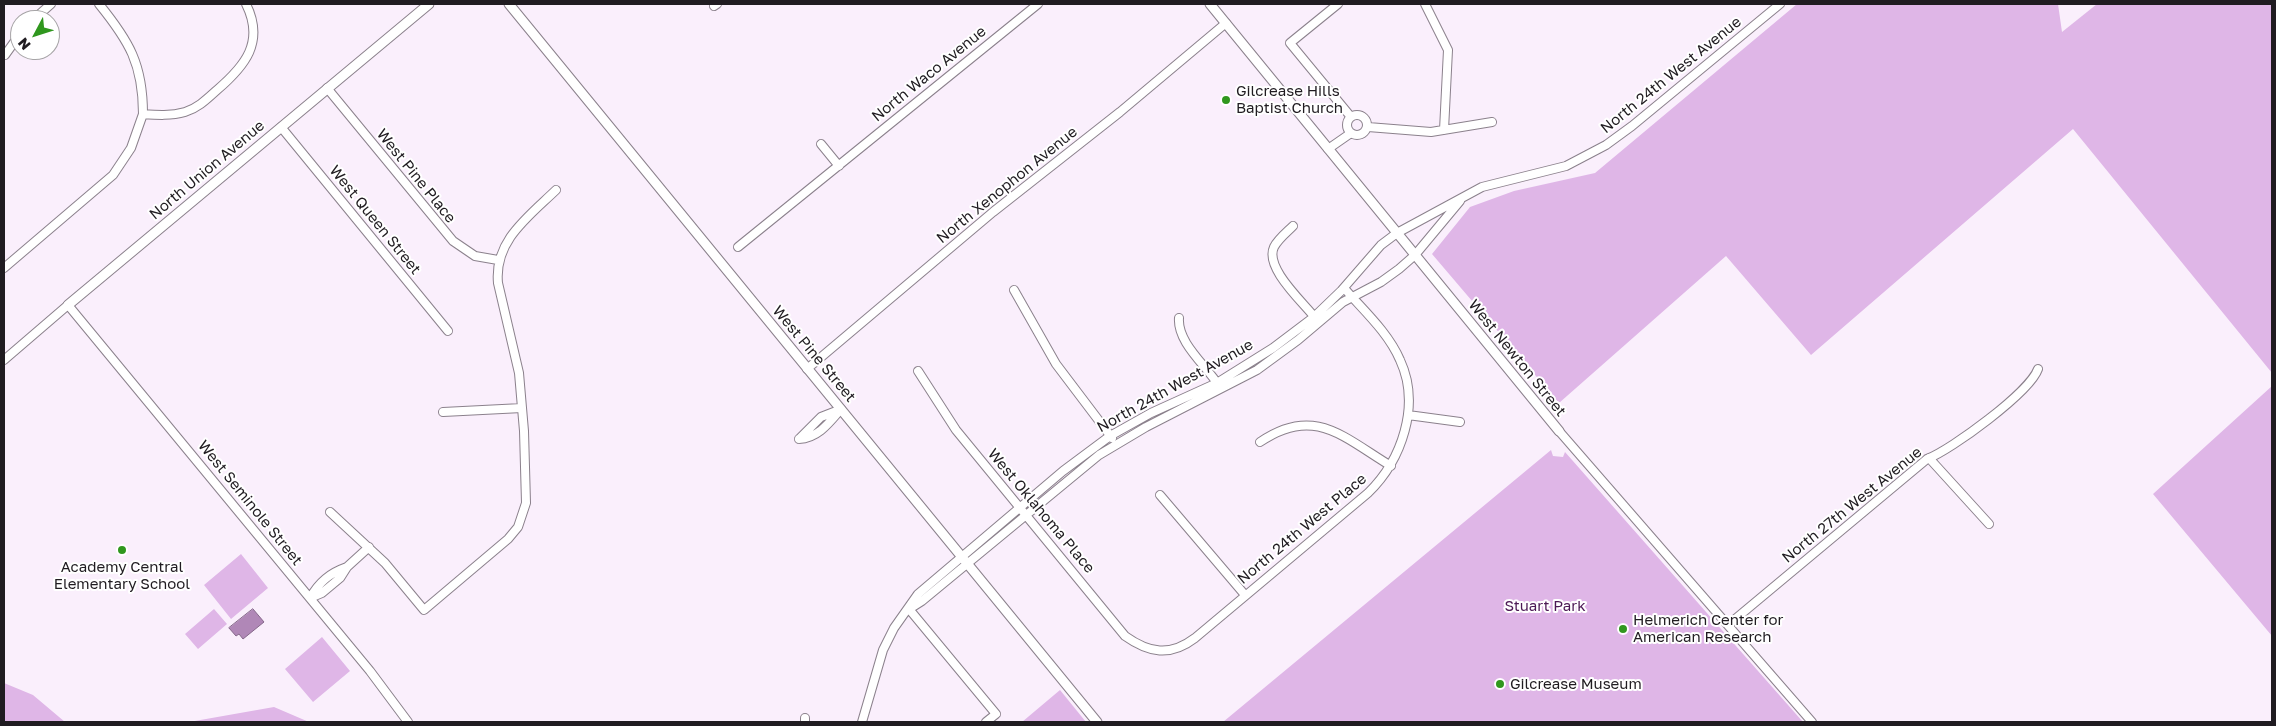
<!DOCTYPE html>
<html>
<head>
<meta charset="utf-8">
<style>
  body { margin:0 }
  #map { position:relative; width:2276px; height:726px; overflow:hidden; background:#faeffc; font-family:"Golos Text",sans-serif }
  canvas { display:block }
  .frame { position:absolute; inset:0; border:5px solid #201c21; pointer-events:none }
  .north { position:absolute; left:10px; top:10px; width:50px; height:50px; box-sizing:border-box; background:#fff; border:1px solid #a6a4a6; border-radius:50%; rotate:230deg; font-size:14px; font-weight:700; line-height:20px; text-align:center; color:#201c21 }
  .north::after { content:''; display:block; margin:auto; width:18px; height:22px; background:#30971e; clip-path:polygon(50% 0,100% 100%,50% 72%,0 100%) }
</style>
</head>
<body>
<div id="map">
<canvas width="2276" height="726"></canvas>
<div class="frame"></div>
<div class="north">N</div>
</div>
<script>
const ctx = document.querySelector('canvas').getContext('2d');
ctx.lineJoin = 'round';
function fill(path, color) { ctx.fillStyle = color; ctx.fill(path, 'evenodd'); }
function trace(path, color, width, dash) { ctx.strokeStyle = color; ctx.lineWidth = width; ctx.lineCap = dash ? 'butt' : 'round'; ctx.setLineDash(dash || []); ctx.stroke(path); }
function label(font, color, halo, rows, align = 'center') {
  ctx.font = font + ' "Golos Text",sans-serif'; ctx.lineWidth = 4; ctx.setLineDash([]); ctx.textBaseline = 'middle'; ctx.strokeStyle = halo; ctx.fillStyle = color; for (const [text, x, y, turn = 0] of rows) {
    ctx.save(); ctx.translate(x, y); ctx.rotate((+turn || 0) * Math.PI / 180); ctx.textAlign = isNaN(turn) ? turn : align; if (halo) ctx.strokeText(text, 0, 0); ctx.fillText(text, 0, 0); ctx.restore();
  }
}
fill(new Path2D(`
  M1797,4h261l4,28 35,-28h175v369l-199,-244 -262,226 -85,-99 -167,147 -127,-149 38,-47 44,-16 81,-18z
  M2272,386v250l-119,-142z
  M1551,450l2,6 10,1 2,-5 238,270h-580z
  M241,554l27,34 -37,31 -27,-34z
  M214,609l13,15 -29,25 -13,-15z
  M322,637l28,34 -37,31 -28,-33z
  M4,683l29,12 32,27h-61z
  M1060,690l26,32h-64z
  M274,707l35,15h-120z`), '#dfb6e7');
const water = new Path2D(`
  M253,609l11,13 -21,17 -4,-5 -3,2 -7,-8z`);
fill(water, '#b087b7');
trace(water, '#85678a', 1);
const minor = new Path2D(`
  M99,4c30,37 44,60 44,110
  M1338,4l-48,39 61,74
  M1425,4l23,46 -4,80
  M714,6l3,-2
  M33,20l18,-16
  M5,55l15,-21
  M327,88l126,153 22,15 23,4
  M1347 125a10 10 0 1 1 20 0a10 10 0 1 1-20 0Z
  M281,127l167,204
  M1368,127l63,5 61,-10
  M821,144l18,22
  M1328,149l23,-16
  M1293,226c-6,6 -15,13 -19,21 -10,21 30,56 42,72
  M738,247l300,-243
  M4,268l109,-93 18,-27 12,-34c14,1 28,2 42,-2 13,-4 22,-13 32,-22 28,-24 48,-48 29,-86
  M1014,290l42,74 56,74
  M1179,318c-2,25 28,48 40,68
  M4,360l64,-55 302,366 38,51
  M807,369l186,-157 127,-100 106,-89
  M918,371l38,59 169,206c24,17 45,21 70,2l173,-145c34,-33 53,-88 32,-133 -12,-28 -37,-50 -56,-72
  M443,412l79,-4
  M1408,415l52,7
  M1559,431l253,291
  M799,439c19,-1 30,-16 42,-30
  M799,439l22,-22 18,-7
  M1260,442c54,-37 83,-5 131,24
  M1929,458l60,66
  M1160,495l85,100
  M330,512l55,51 39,47 84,-71 10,-12 8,-24 -2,-72 -5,-58 -21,-90c-4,-42 30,-66 58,-93
  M310,598l12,-5 18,-15 7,-11 22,-20
  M310,598c9,-16 20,-25 37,-31
  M911,608l11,-7 177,-146 47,-28 111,-57 41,-30 45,-38 38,-20 18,-13 16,-14 45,-54
  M909,609l87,105 -10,8
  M1728,625l199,-166c24,-9 103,-67 111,-90
  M805,722v-4
  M862,722l21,-72 11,-22 24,-34 145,-123 47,-35 41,-23 66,-30 56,-35 41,-31 27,-26 40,-46 16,-12 85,-46 84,-21 40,-21 26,-19 148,-122`);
const tertiary = new Path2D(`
  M509,4l588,718
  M1210,4l349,427
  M68,305l361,-301`);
trace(minor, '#8b818c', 10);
trace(tertiary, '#8b818c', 11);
trace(minor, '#fff', 8);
trace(tertiary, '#fff', 9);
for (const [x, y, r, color] of [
  [1226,100,5,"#30971e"],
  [122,550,5,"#30971e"],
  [1623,629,5,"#30971e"],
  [1500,684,5,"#30971e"]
]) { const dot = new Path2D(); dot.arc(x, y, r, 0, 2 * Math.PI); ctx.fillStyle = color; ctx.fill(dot); trace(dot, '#fff', 2); }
label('15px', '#201c21', '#fff', [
  ["North Waco Avenue",929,74,-39],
  ["North 24th West Avenue",1671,75,-39],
  ["North Union Avenue",207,170,-40],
  ["West Pine Place",416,176,51],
  ["North Xenophon Avenue",1007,185,-39],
  ["West Queen Street",375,220,51],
  ["West Pine Street",814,354,50],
  ["West Newton Street",1517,358,51],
  ["North 24th West Avenue",1175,386,-29],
  ["West Seminole Street",250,503,51],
  ["North 27th West Avenue",1852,505,-39],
  ["West Oklahoma Place",1041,511,50],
  ["North 24th West Place",1302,529,-40]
]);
label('15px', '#201c21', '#fff', [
  ["Gilcrease Hills",1236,91],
  ["Baptist Church",1236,108],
  ["Academy Central",122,567,"center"],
  ["Elementary School",122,584,"center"],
  ["Helmerich Center for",1633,620],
  ["American Research",1633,637],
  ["Gilcrease Museum",1510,684]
], 'left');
label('15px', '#4c1955', '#fff', [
  ["Stuart Park",1545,606]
]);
</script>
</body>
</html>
